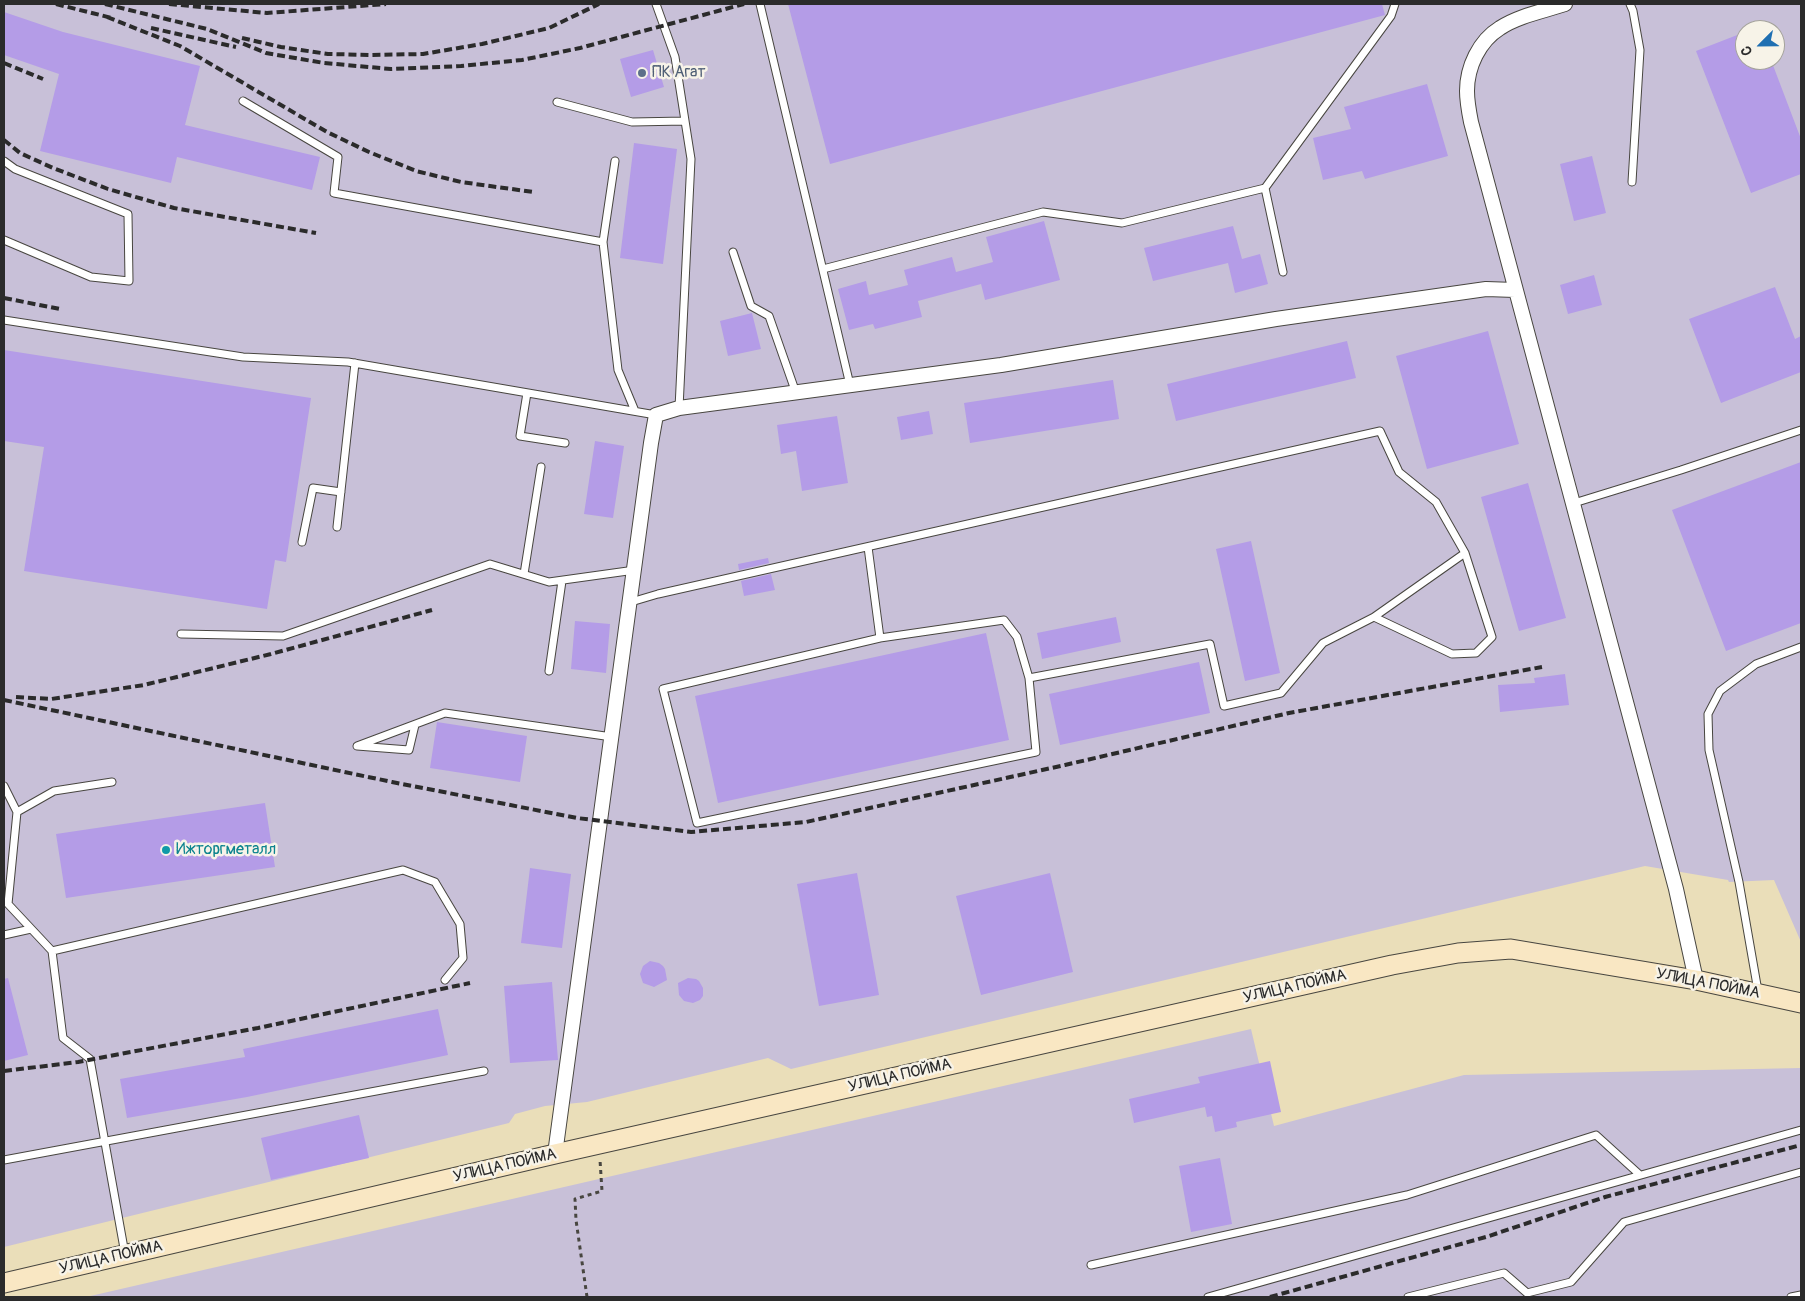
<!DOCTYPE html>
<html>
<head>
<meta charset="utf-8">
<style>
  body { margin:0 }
  #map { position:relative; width:1805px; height:1301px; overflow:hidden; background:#eadeb9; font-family:Pangolin,sans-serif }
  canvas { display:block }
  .frame { position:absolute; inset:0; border:5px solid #2b2b2b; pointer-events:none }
  .north { position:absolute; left:1735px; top:20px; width:50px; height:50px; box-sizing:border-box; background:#f7f3e8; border:1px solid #a5a39c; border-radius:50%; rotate:247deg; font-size:14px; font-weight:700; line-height:20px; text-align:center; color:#2b2b2b }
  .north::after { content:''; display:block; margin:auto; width:18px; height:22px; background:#1f6fb2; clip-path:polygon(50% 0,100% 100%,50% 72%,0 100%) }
</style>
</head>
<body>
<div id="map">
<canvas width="1805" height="1301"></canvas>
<div class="frame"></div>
<div class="north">С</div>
</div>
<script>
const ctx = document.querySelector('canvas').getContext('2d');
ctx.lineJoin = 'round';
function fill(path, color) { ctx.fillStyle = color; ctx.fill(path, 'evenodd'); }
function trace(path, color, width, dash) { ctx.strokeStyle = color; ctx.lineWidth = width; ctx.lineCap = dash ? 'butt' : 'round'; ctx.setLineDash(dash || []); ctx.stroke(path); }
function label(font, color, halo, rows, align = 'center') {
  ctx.font = font + ' Pangolin,sans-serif'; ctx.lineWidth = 5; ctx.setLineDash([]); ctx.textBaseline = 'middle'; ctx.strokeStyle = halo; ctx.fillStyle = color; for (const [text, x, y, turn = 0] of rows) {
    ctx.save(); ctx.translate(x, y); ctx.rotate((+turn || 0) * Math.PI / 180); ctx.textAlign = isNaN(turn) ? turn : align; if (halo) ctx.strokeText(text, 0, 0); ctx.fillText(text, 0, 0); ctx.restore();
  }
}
fill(new Path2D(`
  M4,4h1797v938l-27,-62 -45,2 -1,-2 -83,-14 -854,203 -23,-11 -181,44 -42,4 -30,8 -6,9 -505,124zM1745,30h30v30h-30z
  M1251,1029l23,97 190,-51 337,-7v229h-1715z`), '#c8c0d8');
fill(new Path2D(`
  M788,4h594l3,11 -555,149z
  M4,12l59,20 137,34 -15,59 135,32 -8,33 -135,-33 -6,26 -131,-32 19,-77 -55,-19z
  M1745,32v28h26l30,79v35l-50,19 -55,-142z
  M653,50l11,37 -33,10 -11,-38z
  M1427,84l21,72 -83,23 -3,-8 -39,9 -10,-42 38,-9 -7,-22z
  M634,143l43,6 -14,115 -43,-6z
  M1592,156l14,57 -32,8 -14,-57z
  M1044,221l16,59 -75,20 -4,-16 -63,17 4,16 -47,12 -2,-5 -24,6 -11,-41 28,-8 3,14 39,-10 -4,-15 48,-13 4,15 37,-10 -7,-25z
  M1233,226l9,33 18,-5 8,30 -33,9 -7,-30 -75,18 -9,-33z
  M1594,275l8,30 -34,9 -8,-29z
  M1775,287l20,52 6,-3v36l-80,31 -32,-84z
  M752,313l9,36 -33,7 -8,-35z
  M1488,331l31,113 -92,25 -31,-113z
  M1347,341l9,37 -180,43 -9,-37z
  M4,350l307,48 -25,164 -11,-2 -8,49 -243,-38 20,-124 -40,-6z
  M1113,380l6,39 -149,24 -6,-40z
  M929,411l4,23 -32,6 -4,-23z
  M837,416l11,67 -46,8 -6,-40 -15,3 -4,-29z
  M595,441l29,5 -11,72 -29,-4z
  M1801,462v161l-75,28 -54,-141z
  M1528,483l38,135 -47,13 -38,-134z
  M1251,541l29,132 -35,8 -29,-132z
  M768,558l1,5 -30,7 -1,-6z
  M771,574l4,16 -31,6 -3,-15z
  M1116,617l5,25 -79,17 -5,-26z
  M575,621l35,3 -4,49 -35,-4z
  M986,633l23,107 -291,63 -23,-107z
  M1199,662l11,51 -150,32 -11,-51z
  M1565,674l4,31 -69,7 -2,-27 37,-2 -1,-5z
  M437,722l90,14 -7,46 -90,-14z
  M265,803l10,64 -209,31 -10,-64z
  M530,868l41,6 -9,74 -41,-5z
  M857,873l22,122 -60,11 -22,-122z
  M1050,873l23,99 -92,23 -25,-99z
  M650,961l9,2 4,3 2,3 2,11 -13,7 -11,-4 -3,-9 3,-8z
  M8,978l20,77 -24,6v-82z
  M688,978l8,1 3,2 4,7v8l-3,4 -7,3 -9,-2 -5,-6 -1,-12z
  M552,982l6,78 -48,3 -6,-77z
  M438,1009l10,46 -201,42 -120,21 -7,-39 125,-22 -2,-8z
  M1270,1061l11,51 -45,10 1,5 -22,5 -3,-16 -5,1 -2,-10 -71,16 -5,-24 71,-16 -2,-6z
  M359,1115l10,43 -98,22 -10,-42z
  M1220,1158l12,66 -41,8 -12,-66z`), '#b49ce7');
const lane = new Path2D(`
  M656,4l19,53 16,102 -12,249
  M760,4l90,381
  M1630,4l3,7 7,39 -8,132
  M243,101l95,56 -4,36 269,49 15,128 17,41
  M557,102l75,20 53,-1
  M4,161l11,8 113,45 1,67 -38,-4 -87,-37
  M1265,188l126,-172 4,-12
  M603,242l12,-81
  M733,252l18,54 18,10 27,77
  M823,269l220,-57 79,11 143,-35 18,84
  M4,320l239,37 105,5 308,53
  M527,393l-7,43 45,7
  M1574,503l107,-33 120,-40
  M337,527l18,-164
  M302,542l11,-54 28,4
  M524,574l17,-107
  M631,602l27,-8 722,-163 19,41 37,30 29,51 27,84 -16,16 -24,1 -78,-37 -51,26 -42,50 -57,13 -14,-62 -181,34 -12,-41 -13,-17 -124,18 -12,-91
  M1374,617l91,-64
  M181,634l102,2 207,-72 59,18 86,-12
  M880,638l-217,51 34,134 339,-71 -7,-74
  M549,671l13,-90
  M415,725l-6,25 -52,-4 88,-33 167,24
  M4,786l13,26 -9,92 44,47
  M17,812l37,-21 58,-9
  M4,935l27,-6
  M1758,991l-19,-109 -30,-132 -1,-36 12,-23 36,-27 45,-17
  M4,1160l480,-89
  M125,1254l-35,-195 -27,-21 -11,-87 351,-81 32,12 25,42 3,34 -18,22
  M1091,1265l316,-70 189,-60 44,40
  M1208,1297l593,-167
  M1408,1297l96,-24 23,20 44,-11 53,-60 177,-50
  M1791,1297l10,-2`);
const street = new Path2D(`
  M1565,4c-21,7 -47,12 -65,24 -21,13 -33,39 -33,63 0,10 2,21 4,31l205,767 20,91
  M555,1154l96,-711 5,-28 23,-7 322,-43 275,-46 210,-30 29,1`);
const secondary = new Path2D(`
  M4,1283l551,-129 837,-189 66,-12 53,-4 185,31 105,23`);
trace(lane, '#484640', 9);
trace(street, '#484640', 16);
trace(secondary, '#484640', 21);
trace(new Path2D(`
  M587,1297l-11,-77 -1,-21 27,-8 -2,-31`), '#484640', 3, [4, 4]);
trace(lane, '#fff', 7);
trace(street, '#fff', 14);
trace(secondary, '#f9e7c3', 19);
trace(new Path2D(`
  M56,4l56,14
  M105,4l102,25 59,24 58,10 67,6 70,-3 61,-6 58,-12 164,-44
  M169,4l98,9 119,-9
  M107,17l73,29 147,86 42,20 47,19 45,11 72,10
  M151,28l85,19
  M242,38l39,9 47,7 44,1 51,-1 59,-10 67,-16 50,-24
  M4,63l39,16
  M4,140l16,13 33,15 55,21 66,19 142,25
  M4,298l56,11
  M16,697l35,2 93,-14 127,-31 161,-44
  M4,700l388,82 185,36 114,14 115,-10 259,-57 224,-52 253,-46
  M4,1071l74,-9 180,-34 212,-45
  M1270,1297l216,-60 119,-40 196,-52`), '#2b2b2b', 4, [8, 4]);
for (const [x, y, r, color] of [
  [642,73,5,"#5c6f8a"],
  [166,850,5,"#0f9aa8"]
]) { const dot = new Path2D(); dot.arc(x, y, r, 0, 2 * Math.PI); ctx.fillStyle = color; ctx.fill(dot); trace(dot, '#f7f3e8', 2); }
label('16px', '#4e5e75', '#f7f3e8', [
  ["ПК Агат",652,73]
], 'left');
label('16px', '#0d838f', '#f7f3e8', [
  ["Ижторгметалл",176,850]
], 'left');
label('16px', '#2b2b2b', '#f7f3e8', [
  ["УЛИЦА ПОЙМА",1708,984,11],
  ["УЛИЦА ПОЙМА",1295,987,-13],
  ["УЛИЦА ПОЙМА",900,1076,-13],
  ["УЛИЦА ПОЙМА",505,1166,-13],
  ["УЛИЦА ПОЙМА",111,1258,-13]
]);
</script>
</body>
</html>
